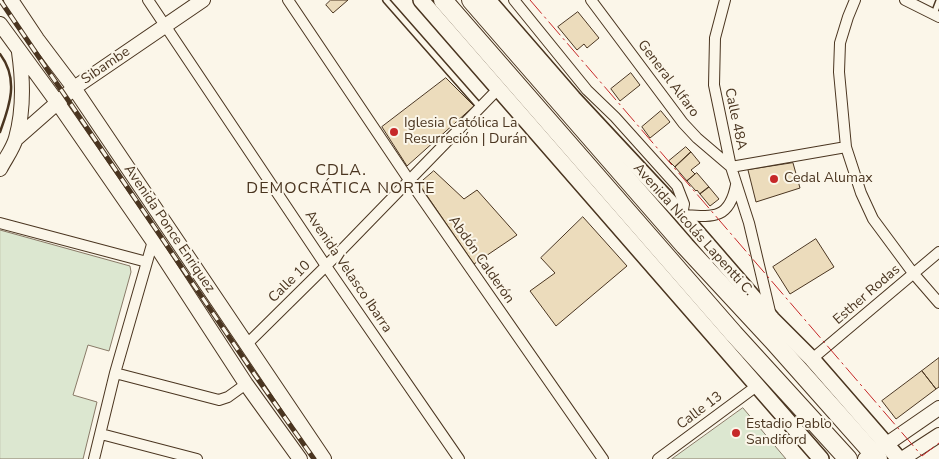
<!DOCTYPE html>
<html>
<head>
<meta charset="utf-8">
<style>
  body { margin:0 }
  canvas { display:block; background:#fbf6e9 }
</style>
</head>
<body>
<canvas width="939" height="459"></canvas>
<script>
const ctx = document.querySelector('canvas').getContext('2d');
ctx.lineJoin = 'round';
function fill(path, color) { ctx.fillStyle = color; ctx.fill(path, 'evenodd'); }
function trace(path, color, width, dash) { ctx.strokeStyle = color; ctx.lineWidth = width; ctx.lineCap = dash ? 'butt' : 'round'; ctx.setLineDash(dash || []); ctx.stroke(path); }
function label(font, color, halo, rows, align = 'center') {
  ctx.font = font + ' "Nunito Sans",sans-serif'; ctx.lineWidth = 4; ctx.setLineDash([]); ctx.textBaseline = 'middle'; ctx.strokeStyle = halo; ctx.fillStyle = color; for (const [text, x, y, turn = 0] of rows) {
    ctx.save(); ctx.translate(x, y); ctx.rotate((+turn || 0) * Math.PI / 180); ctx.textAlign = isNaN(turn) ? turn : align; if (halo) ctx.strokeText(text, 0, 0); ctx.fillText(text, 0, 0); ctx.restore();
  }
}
const green = new Path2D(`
  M0,230l130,36 1,6 -22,79 -21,-6 -15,50 24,7 -14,57h-83z
  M743,408l43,51h-114z`);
fill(green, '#dce7d0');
trace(green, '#887966', 1);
const building = new Path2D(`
  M331,0h17l-15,13 -7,-8z
  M578,12l21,26 -12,10 -3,-4 -7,6 -19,-23z
  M631,73l9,12 -20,16 -9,-12z
  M446,78l28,28 -67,60 -25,-39z
  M661,111l9,11 -20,16 -8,-11z
  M686,147l5,5 -16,15 -6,-6z
  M691,152l9,11 -9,7 4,4 -8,7 -12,-14z
  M793,163l7,25 -44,14 -8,-32z
  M434,171l30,28 13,-9 40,45 -43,29 -55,-80z
  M697,173l12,14 -9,7 -3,-4 -1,1 -9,-10z
  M709,187l10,12 -9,7 -10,-12z
  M583,217l44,49 -71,60 -26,-35 25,-18 -14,-15z
  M816,239l18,28 -44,27 -17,-27z
  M939,358v29l-3,2 -14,-18z
  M922,371l14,18 -40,30 -14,-18z`);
fill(building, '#ecdcbc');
trace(building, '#4a3520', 1);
const lane = new Path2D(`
  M386,0l94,107
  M934,14l5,-13`);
const street = new Path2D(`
  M148,0l178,266 133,193
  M288,0l121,180 194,279
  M514,0l73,90 28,27 62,69 7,18 -2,11c31,2 47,5 54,-30
  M591,0l92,123 14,15 34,29 115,-20
  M725,0l-10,38 -1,47 17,82 18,56 22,93
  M855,0l-7,17 -8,26 -1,29 7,75 15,46 12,26 40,54 26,30
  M905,0l34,17
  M0,223l147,39
  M246,345l80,-79 173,-178
  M812,359l127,-107
  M115,373l104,27 9,-3 18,-13
  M101,434l96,25
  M94,459l21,-86 38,-132
  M658,459l100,-74`);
const secondary = new Path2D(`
  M11,0l26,39 37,49 250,371
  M0,24l57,78 96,139 93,143 54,75
  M16,139l58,-51 129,-88
  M0,169c5,-10 13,-20 16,-31 8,-28 7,-58 3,-86
  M865,459l74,-51
  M902,459l37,-24`);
const primary = new Path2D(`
  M421,0l400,459
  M488,0l85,98 109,117 90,104 40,40 87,100`);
const highway = new Path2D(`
  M443,0l291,334 114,125
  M471,0l214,246 89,96 104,117`);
trace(lane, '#4a3520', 8);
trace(street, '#4a3520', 12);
trace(secondary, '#4a3520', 16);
trace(primary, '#4a3520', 18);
trace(highway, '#4a3520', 20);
trace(lane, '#fbf6e9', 5);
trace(street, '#fbf6e9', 10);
trace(secondary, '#fbf6e9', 14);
trace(primary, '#fbf6e9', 15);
trace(highway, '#fbf6e9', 18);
const rail = new Path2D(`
  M0,0l255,375 59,84`);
trace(rail, '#4a3520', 5);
trace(rail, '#fbf6e9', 3, [9]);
trace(new Path2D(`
  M0,54c19,25 10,51 0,78`), '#4a3520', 2.5);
trace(new Path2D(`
  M530,0l392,456 17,-13`), '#c62828', 1, [18, 4, 2.5, 4]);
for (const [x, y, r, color] of [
  [394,132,5,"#c62828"],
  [774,179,5,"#c62828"],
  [736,433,5,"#c62828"]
]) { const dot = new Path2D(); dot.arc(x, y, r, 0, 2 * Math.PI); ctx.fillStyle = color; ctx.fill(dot); trace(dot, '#fbf6e9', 2); }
label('14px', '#4a3520', '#fbf6e9', [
  ["Sibambe",106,66,-34],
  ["General Alfaro",668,79,53],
  ["Calle 48A",735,119,78],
  ["Avenida Ponce Enriquez",169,229,56],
  ["Avenida Nicolás Lapentti C.",693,230,48],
  ["Abdón Calderón",481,260,55],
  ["Avenida Velasco Ibarra",348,272,56],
  ["Calle 10",290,282,-45],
  ["Esther Rodas",867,295,-41],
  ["Calle 13",700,411,-37]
]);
label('14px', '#4a3520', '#fbf6e9', [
  ["Iglesia Católica La",404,124],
  ["Resurreción | Durán",404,140],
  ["Cedal Alumax",784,179],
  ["Estadio Pablo",746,425],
  ["Sandiford",746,441]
], 'left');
ctx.letterSpacing = '1px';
label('16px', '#4a3520', '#fbf6e9', [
  ["CDLA.",341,171],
  ["DEMOCRÁTICA NORTE",341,189]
]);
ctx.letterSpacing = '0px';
</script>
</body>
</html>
